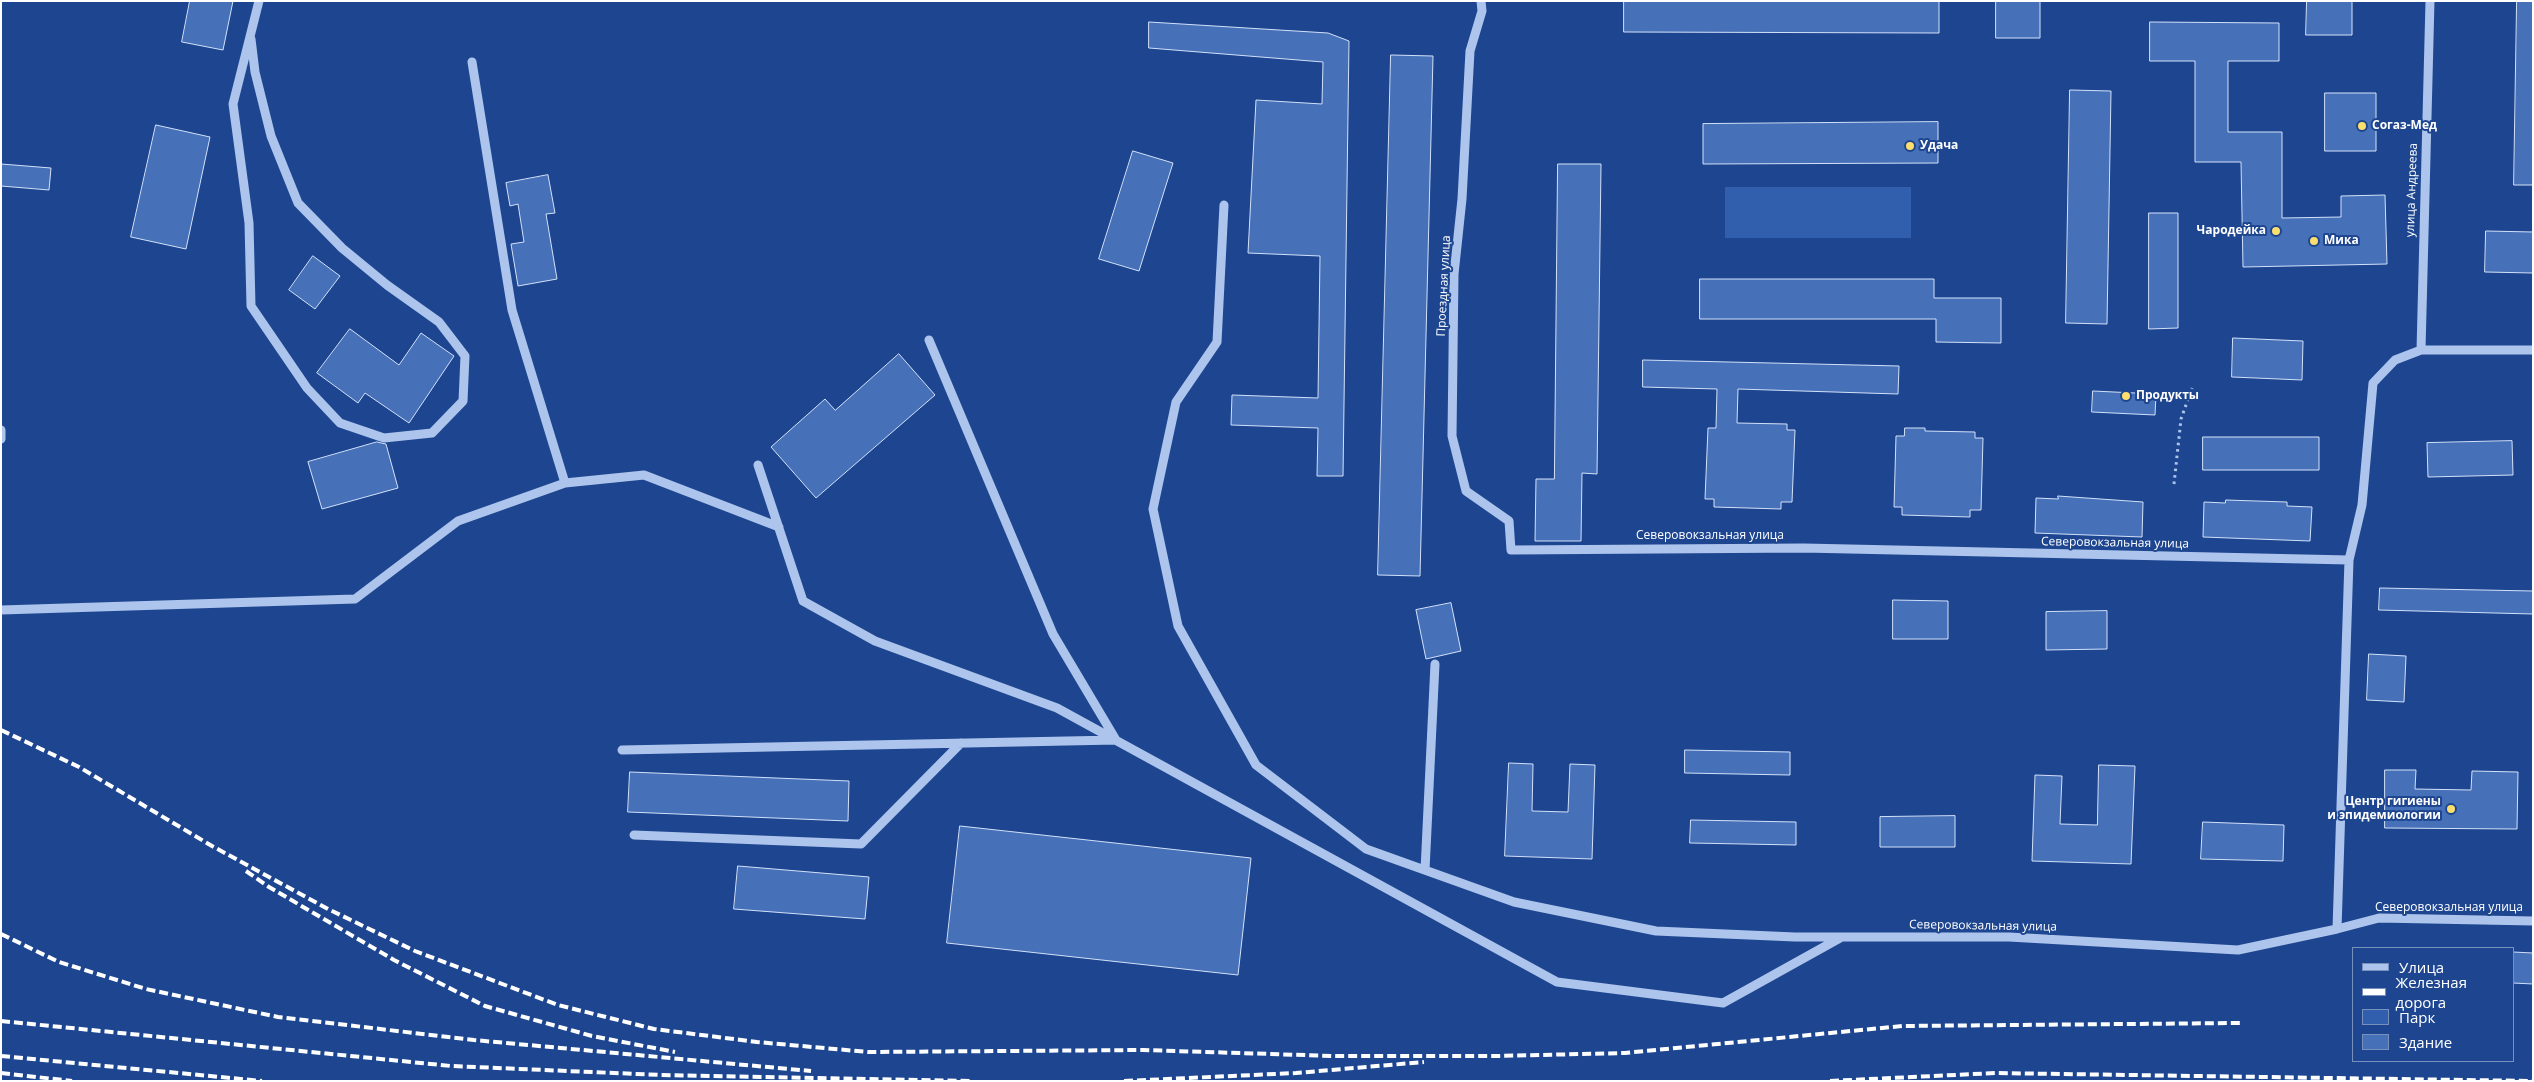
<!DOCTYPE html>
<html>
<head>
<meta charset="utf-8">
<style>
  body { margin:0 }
  #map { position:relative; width:2534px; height:1082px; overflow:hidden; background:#1e4690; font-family:"Open Sans",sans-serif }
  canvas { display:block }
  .frame { position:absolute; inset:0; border:2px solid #fff; pointer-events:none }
  .legend { position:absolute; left:2352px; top:947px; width:162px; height:115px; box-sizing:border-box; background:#1e4690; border:1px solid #7890bc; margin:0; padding:6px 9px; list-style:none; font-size:15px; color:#fff }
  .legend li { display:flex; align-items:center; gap:10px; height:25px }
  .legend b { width:25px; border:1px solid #7890bc }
</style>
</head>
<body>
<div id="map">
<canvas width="2534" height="1082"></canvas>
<div class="frame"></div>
<ul class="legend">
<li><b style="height:6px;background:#adc5ed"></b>Улица</li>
<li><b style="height:6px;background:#fff"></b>Железная дорога</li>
<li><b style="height:14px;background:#315fad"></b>Парк</li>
<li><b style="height:14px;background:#4670b7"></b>Здание</li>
</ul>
</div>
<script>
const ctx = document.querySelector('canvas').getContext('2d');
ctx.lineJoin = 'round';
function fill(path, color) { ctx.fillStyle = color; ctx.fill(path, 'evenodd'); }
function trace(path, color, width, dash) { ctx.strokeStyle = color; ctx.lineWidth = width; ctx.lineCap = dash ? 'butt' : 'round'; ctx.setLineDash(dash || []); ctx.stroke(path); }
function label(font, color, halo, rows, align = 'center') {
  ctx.font = font + ' "Open Sans",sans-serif'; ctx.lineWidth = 4; ctx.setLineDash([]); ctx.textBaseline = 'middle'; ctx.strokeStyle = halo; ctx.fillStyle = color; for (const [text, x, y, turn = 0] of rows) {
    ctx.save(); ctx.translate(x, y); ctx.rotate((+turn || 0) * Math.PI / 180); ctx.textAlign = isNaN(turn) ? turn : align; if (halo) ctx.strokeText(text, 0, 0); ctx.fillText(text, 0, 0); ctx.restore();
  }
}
fill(new Path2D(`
  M1725,187h186v51h-186z`), '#315fad');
const building = new Path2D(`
  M190,1h43l-10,49 -41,-8z
  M1624,1h315v32l-315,-1z
  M1996,1h44v37h-44z
  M2307,1h45v34h-46z
  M2517,1h16v184h-19z
  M1149,22l179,11 21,8 -6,435h-26l1,-48 -87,-3 1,-30 86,3 2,-142 -72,-3 8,-153 66,4 1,-42 -174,-14z
  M2150,22l129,1v38h-51v71h54v86l59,-1v-21l44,-1 2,69 -144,3 -2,-105h-46v-101h-45z
  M1391,55l42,1 -13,520 -42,-1z
  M2070,90l41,1 -4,233 -41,-1z
  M2325,93h51v58h-51z
  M1938,122v41l-235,1v-40z
  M156,125l54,12 -24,112 -55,-12z
  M1133,151l40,12 -34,108 -40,-12z
  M1,164l50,4 -2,22 -48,-4z
  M1558,164h43l-4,310 -15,-1 -1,68h-46l1,-62h18z
  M548,175l7,38 -9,1 11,65 -39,7 -7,-42 13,-2 -6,-38 -8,2 -4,-23z
  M2149,213h29v115l-29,1z
  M2486,231l47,1v41l-48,-1z
  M313,256l27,20 -25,33 -26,-19z
  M1700,279h234v19h67v45l-65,-1v-23h-236z
  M350,329l49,36 22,-32 33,23 -45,67 -44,-30 -7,10 -41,-30z
  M2233,338l70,3 -1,39 -70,-3z
  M899,354l36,41 -119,103 -45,-51 54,-48 10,11z
  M1643,360l256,6 -1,28 -160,-5 -1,34 50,1v6h8l-3,72h-11v7l-67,-2v-8h-9l3,-71h8l1,-39 -74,-2z
  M2093,391l63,3 -1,21 -63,-3z
  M1905,428h20v3l50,1v6h8l-2,72h-11v7l-68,-2v-8h-8l2,-71h8z
  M2203,437h116v33h-116z
  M2512,441l1,34 -85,2 -1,-34z
  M377,442l9,2 12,44 -76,21 -14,-47z
  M2058,496l85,6 -1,35 -107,-4 1,-35 22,1z
  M2226,500l61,2v4l25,1 -2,34 -107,-4 1,-35 21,1z
  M2380,588l153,3v23l-154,-4z
  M1893,600l55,1v38h-55z
  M1451,603l10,48 -35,8 -10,-49z
  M2107,611v38l-61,1v-38z
  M2369,654l37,2 -2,46 -37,-2z
  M1685,750l105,2v23l-105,-2z
  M1509,763l24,1 -1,47 36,1 2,-48 25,1 -3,94 -87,-3z
  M2099,765l36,1 -4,98 -99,-3 3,-86 27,1 -2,48 37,1z
  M2385,770h31l-1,19 56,1 1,-19 46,1 -1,57 -132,-1z
  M630,772l219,9 -1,40 -220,-9z
  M1955,816v31h-75v-30z
  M1691,820l105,2v23l-106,-2z
  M2203,822l81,3 -1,36 -82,-2z
  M960,826l291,32 -13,117 -291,-32z
  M738,866l131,11 -4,42 -131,-10z
  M2513,952l20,1v31l-20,-1z`);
fill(building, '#4670b7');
trace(building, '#d3e1fa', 1);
trace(new Path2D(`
  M2174,484l7,-65 11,-31`), '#adc5ed', 3, [2.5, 4]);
trace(new Path2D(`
  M1481,1l1,10 -12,40 -8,148 -8,75 -2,162 14,55 43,30 2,29 293,-2 545,12 -12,369 42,-11 154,3
  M251,39l4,33 16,64 27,67 44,45 45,37 52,37 26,34 -2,45 -31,32 -48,5 -44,-15 -33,-35 -56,-82 -2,-83 -16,-119 26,-103
  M472,62l40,248 53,173 79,-8 135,52
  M1224,205l-7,137 -41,60 -23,107 25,117 78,139 110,84 148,53 142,29 139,6h214l229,13 99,-21
  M2421,350l9,-349
  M1,430v9
  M758,465l45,136 72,40 182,67 500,274 166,21 117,-65
  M2349,560l13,-55 11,-122 22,-23 26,-10h112
  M1,610l354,-11 103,-78 107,-38
  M622,750l494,-10 -63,-106 -124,-294
  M634,835l227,9 100,-101
  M1425,870l10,-206`), '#adc5ed', 9);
trace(new Path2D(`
  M1,730l78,37 133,79 116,63 87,42 143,54 96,24 103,13 111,10 275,-2 191,6h162l129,-3 277,-27 338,-3
  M246,871l23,16 125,73 91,46 107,30 83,16
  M1,934l58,28 87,27 132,28 196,23 337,31
  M1,1021l450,45 210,9 309,6
  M1,1056l261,25
  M1,1073l71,8
  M1124,1081l172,-8 128,-11
  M1830,1081l165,-8 538,8`), '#fff', 4, [9, 4]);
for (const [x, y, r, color] of [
  [2362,126,5,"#fcde6c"],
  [1910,146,5,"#fcde6c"],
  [2276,231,5,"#fcde6c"],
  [2314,241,5,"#fcde6c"],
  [2126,396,5,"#fcde6c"],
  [2451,809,5,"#fcde6c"]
]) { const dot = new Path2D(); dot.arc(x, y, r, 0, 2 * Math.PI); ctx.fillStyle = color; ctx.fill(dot); trace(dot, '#1e4690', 2); }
label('bold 12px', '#fff', '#1e4690', [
  ["Согаз-Мед",2372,126],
  ["Удача",1920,146],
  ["Чародейка",2266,231,"right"],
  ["Мика",2324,241],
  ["Продукты",2136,396],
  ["Центр гигиены",2441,802,"right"],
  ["и эпидемиологии",2441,816,"right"]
], 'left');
label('12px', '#fff', '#1e4690', [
  ["улица Андреева",2412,190,-88],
  ["Проездная улица",1444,286,-87],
  ["Северовокзальная улица",1710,536],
  ["Северовокзальная улица",2115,543,1],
  ["Северовокзальная улица",2449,908],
  ["Северовокзальная улица",1983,926,1]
]);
</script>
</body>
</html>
